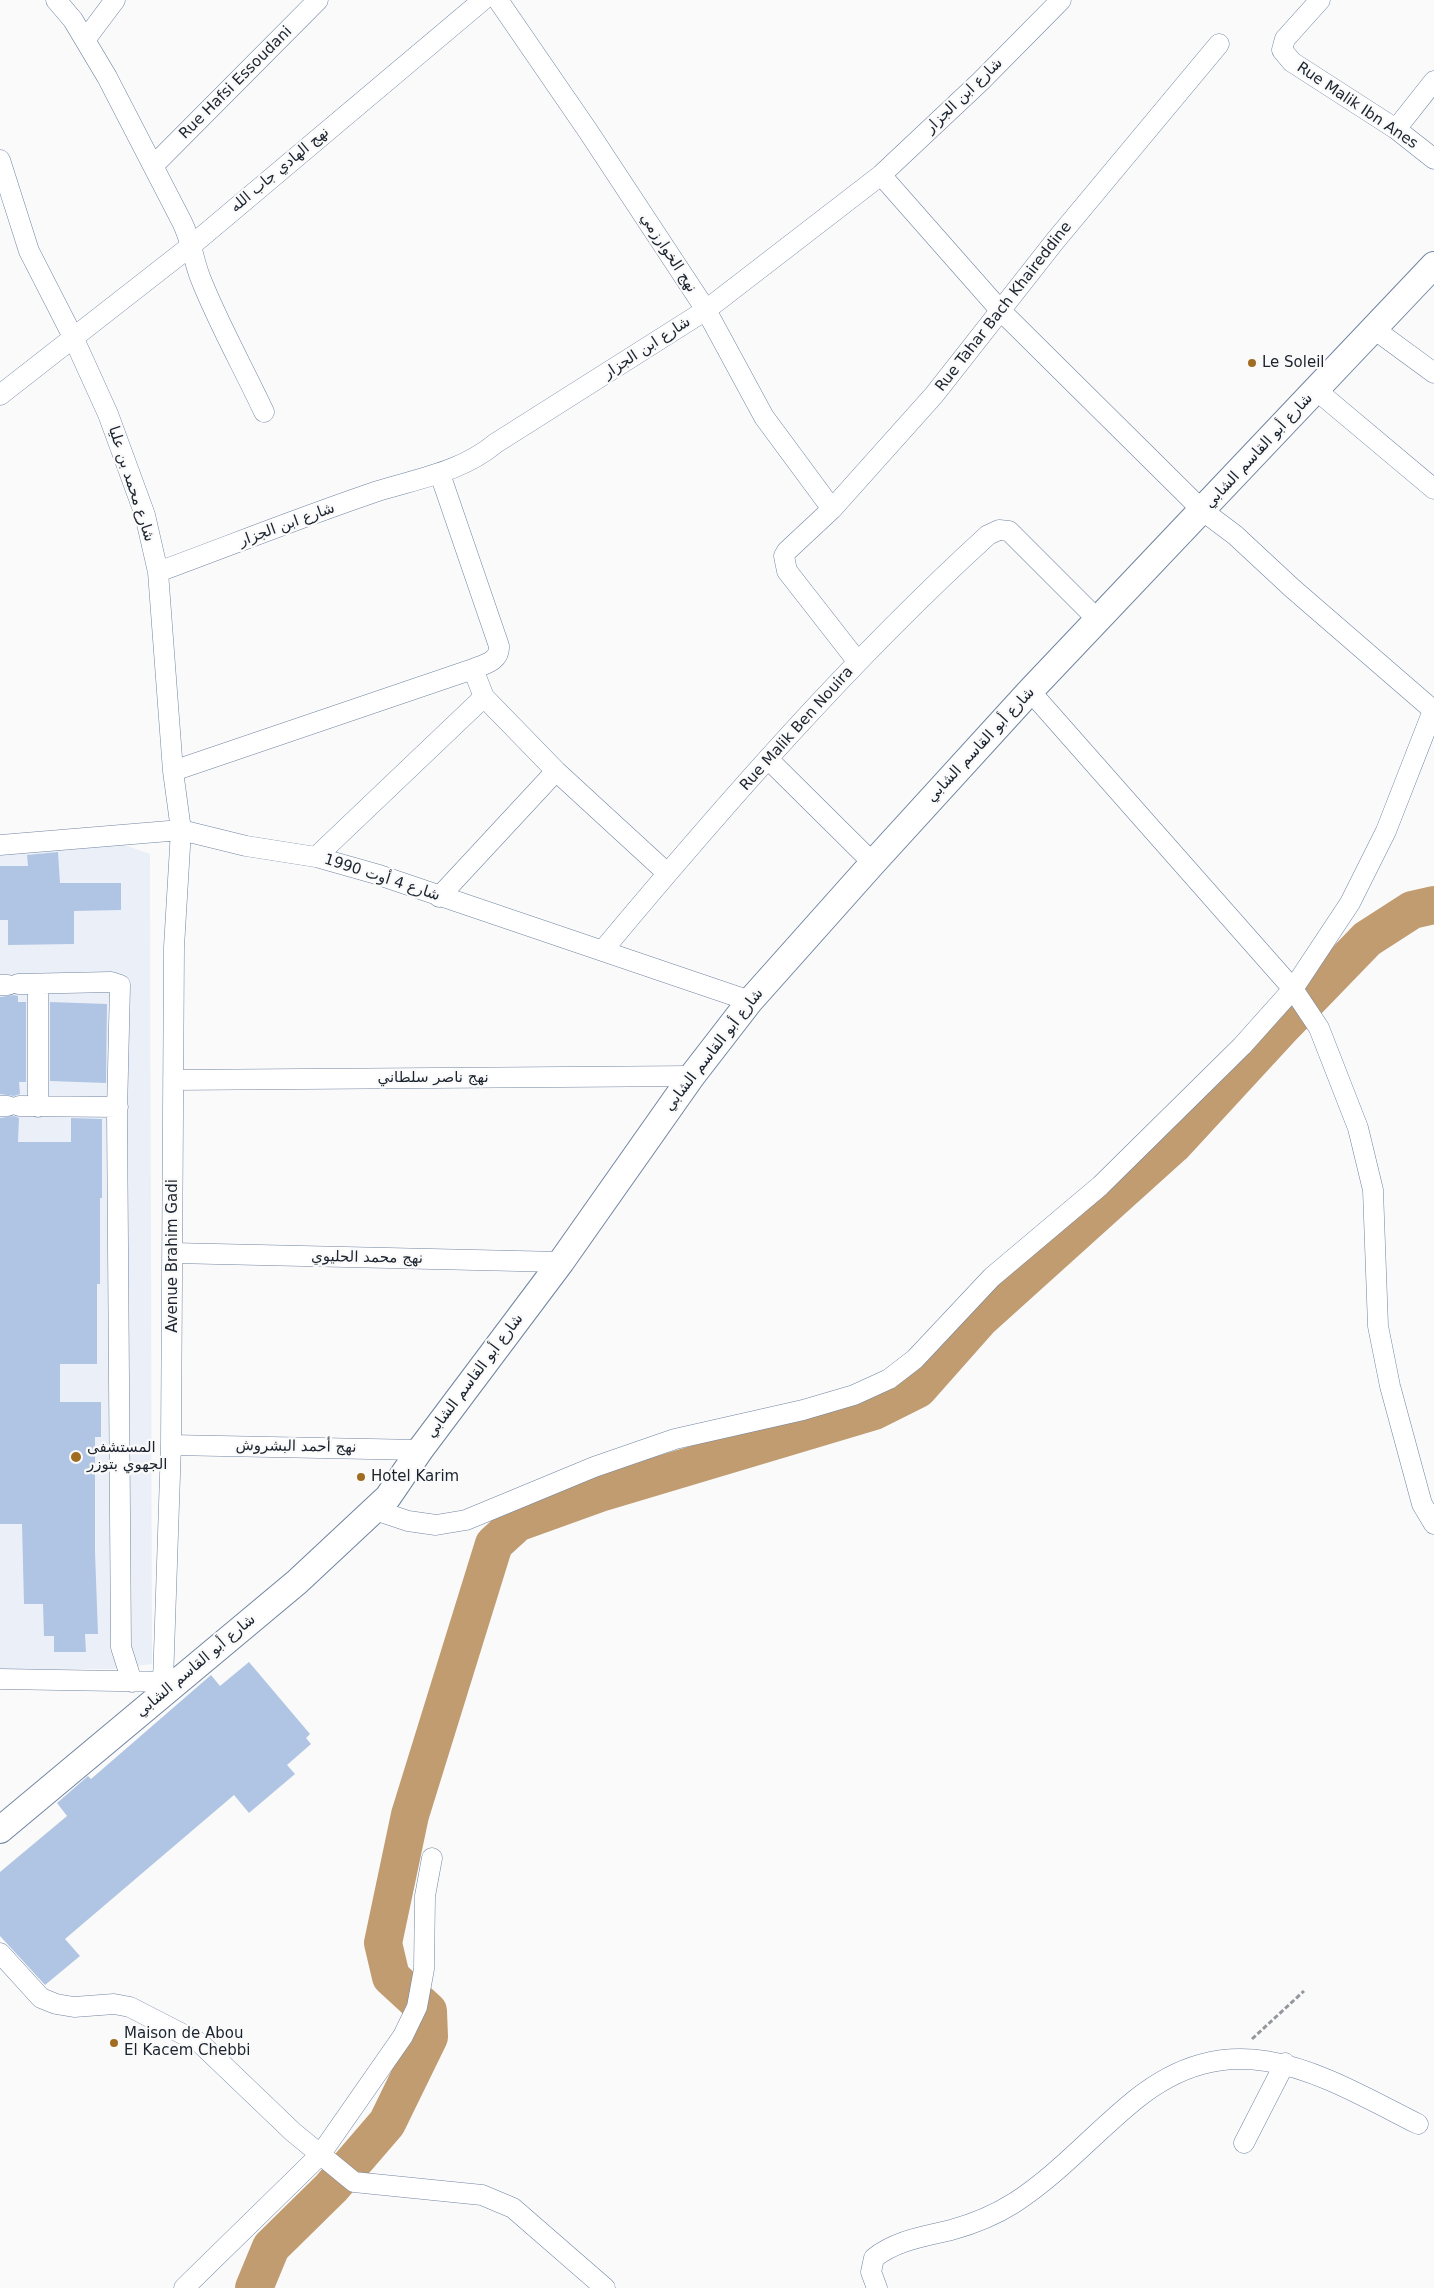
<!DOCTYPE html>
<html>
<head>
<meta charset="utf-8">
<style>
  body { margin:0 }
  canvas { display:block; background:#fafafa }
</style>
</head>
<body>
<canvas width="1434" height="2288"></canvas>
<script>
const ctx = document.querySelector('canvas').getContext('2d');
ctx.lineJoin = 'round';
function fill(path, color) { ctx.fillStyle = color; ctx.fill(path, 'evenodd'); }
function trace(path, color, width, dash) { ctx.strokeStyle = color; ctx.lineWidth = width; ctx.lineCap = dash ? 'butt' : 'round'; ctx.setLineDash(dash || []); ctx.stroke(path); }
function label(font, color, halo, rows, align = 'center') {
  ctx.font = font + ' "DejaVu Sans","Noto Naskh Arabic",sans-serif'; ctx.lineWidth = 4.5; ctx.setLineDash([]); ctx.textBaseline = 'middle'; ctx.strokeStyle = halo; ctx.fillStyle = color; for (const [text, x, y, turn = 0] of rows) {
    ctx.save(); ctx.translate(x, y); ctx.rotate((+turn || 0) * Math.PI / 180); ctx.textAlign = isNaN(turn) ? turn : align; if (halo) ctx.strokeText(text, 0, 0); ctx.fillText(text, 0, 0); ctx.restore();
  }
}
fill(new Path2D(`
  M105,838l45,16 2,810 -40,5 -112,1v-823z`), '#ebf0f8');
trace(new Path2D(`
  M254,2288l17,-41 60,-59 56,-65 42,-86 -1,-26 -37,-34 -8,-34 27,-128 84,-271 23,-21 86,-31 271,-81 44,-22 62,-70 193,-174 107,-116 87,-90 45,-29 22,-5`), '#c09c70', 38);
fill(new Path2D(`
  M58,852l2,31h61v27l-47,1v33l-66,1v-25h-8v-54h28l-1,-11z
  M14,995l4,1v6h8v80h-7l1,12 -6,2 -14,-2v-97z
  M50,1002l57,2 -1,79 -56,-2z
  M14,1116l5,2 -1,24h53v-24l31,1v79h-2v86h-3v80h-37v38h41v35h-6v115l3,82h-13l1,18h-32v-16h-10l-1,-32h-19l-2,-80h-22v-406z
  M249,1662l61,72 -4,4 5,6 -24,21 8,9 -46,39 -15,-18 -169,144 15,17 -35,29 -45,-49v-64l67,-56 -10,-13 31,-27 3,3 120,-104 9,11z`), '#b0c5e3');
const minor = new Path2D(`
  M56,0l17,20 34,57 75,145c9,18 11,36 18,55 18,46 43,90 64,135
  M498,0l90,131 118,179 58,107 68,92
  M1320,0l-35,39 -3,11 10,12 104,67 38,30
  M85,40l30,-40
  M1396,129l38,-48
  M0,160l29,91 44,86 35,77 37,101 13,57 15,199 8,59 -7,117 -3,498 -8,237
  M154,165l164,-165
  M881,175l119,135 203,201 32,24 57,53 141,122
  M1374,329l60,44
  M1316,390l118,99
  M0,395l192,-150 291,-245
  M158,572c73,-27 146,-56 220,-81 42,-13 83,-19 118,-48l210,-133 175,-135 100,-94 80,-81
  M858,662l-71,-91 -3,-15 3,-5 45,-42 102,-114 121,-154 164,-197
  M473,669l11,28 72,74 111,102
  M1030,691l263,298 26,39 39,100 15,62 5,136 12,60 32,118 12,20
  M768,759l105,104
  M173,771l300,-102c12,-5 27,-8 26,-23l-59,-172
  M0,845l181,-15 65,16 70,11 60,17 374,127
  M316,857l168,-160
  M439,897l117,-126
  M603,950c121,-145 246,-288 385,-415l11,-5 10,1 89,89
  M18,984l93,-2 9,3 -3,127 4,535 11,35
  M0,985h8
  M173,1080l519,-4
  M0,1106h8
  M19,1106l99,1
  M38,1107v-123
  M173,1253l388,9
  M171,1445l249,5
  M375,1510l33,11 28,4 30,-5 128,-53 81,-28 128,-29 51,-15 35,-16 26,-20 77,-82 108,-91 142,-140 51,-57 57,-86 36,-72 48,-123
  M0,1679l175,3
  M0,1953l41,45 15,6 18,3 40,-3 16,3 70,36 93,89 61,50 128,13 31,13 92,80
  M1244,2143l41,-80
  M184,2288l136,-133 83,-119 14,-29 7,-38 1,-73 7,-38
  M877,2288l-6,-16 3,-14c23,-18 49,-21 77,-28 22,-6 44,-15 63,-27 45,-29 79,-69 121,-103 100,-81 186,-25 283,24`);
const major = new Path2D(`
  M0,1830l297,-248 91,-85 32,-47 141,-188 131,-186 58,-75 123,-138 157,-172 404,-426`);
trace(minor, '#7185a1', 21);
trace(major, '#7185a1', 28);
trace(new Path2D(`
  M1252,2039l52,-48`), '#94989d', 3, [5, 2.5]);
trace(minor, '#fff', 20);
trace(major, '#fff', 26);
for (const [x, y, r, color] of [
  [1252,363,5,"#9f6c22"],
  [76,1457,6,"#9f6c22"],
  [361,1477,5,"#9f6c22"],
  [114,2043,5,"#9f6c22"]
]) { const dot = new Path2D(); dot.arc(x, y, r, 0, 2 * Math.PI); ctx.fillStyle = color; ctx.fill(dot); trace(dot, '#fafafa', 2); }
label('15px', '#1b232e', '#fafafa', [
  ["Rue Hafsi Essoudani",236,83,-45],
  ["شارع ابن الجزار",964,96,-44],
  ["Rue Malik Ibn Anes",1357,106,34],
  ["نهج الهادي جاب الله",280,170,-40],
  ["نهج الخوارزمي",668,253,57],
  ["Rue Tahar Bach Khaireddine",1004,307,-52],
  ["شارع ابن الجزار",647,348,-33],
  ["شارع أبو القاسم الشابي",1259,451,-47],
  ["شارع محمد بن عليا",131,484,72],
  ["شارع ابن الجزار",287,525,-20],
  ["Rue Malik Ben Nouira",797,729,-48],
  ["شارع أبو القاسم الشابي",981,745,-47],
  ["شارع 4 أوت 1990",382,878,18],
  ["شارع أبو القاسم الشابي",714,1050,-52],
  ["نهج ناصر سلطاني",433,1078],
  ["Avenue Brahim Gadi",173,1256,-90],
  ["نهج محمد الحليوي",367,1258,1],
  ["شارع أبو القاسم الشابي",475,1376,-53],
  ["نهج أحمد البشروش",296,1447,1],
  ["شارع أبو القاسم الشابي",196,1666,-40]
]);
label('15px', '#1b232e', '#fafafa', [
  ["Le Soleil",1262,363],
  ["المستشفى",87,1448],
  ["الجهوي بتوزر",87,1465],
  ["Hotel Karim",371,1477],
  ["Maison de Abou",124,2034],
  ["El Kacem Chebbi",124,2051]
], 'left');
</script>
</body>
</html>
